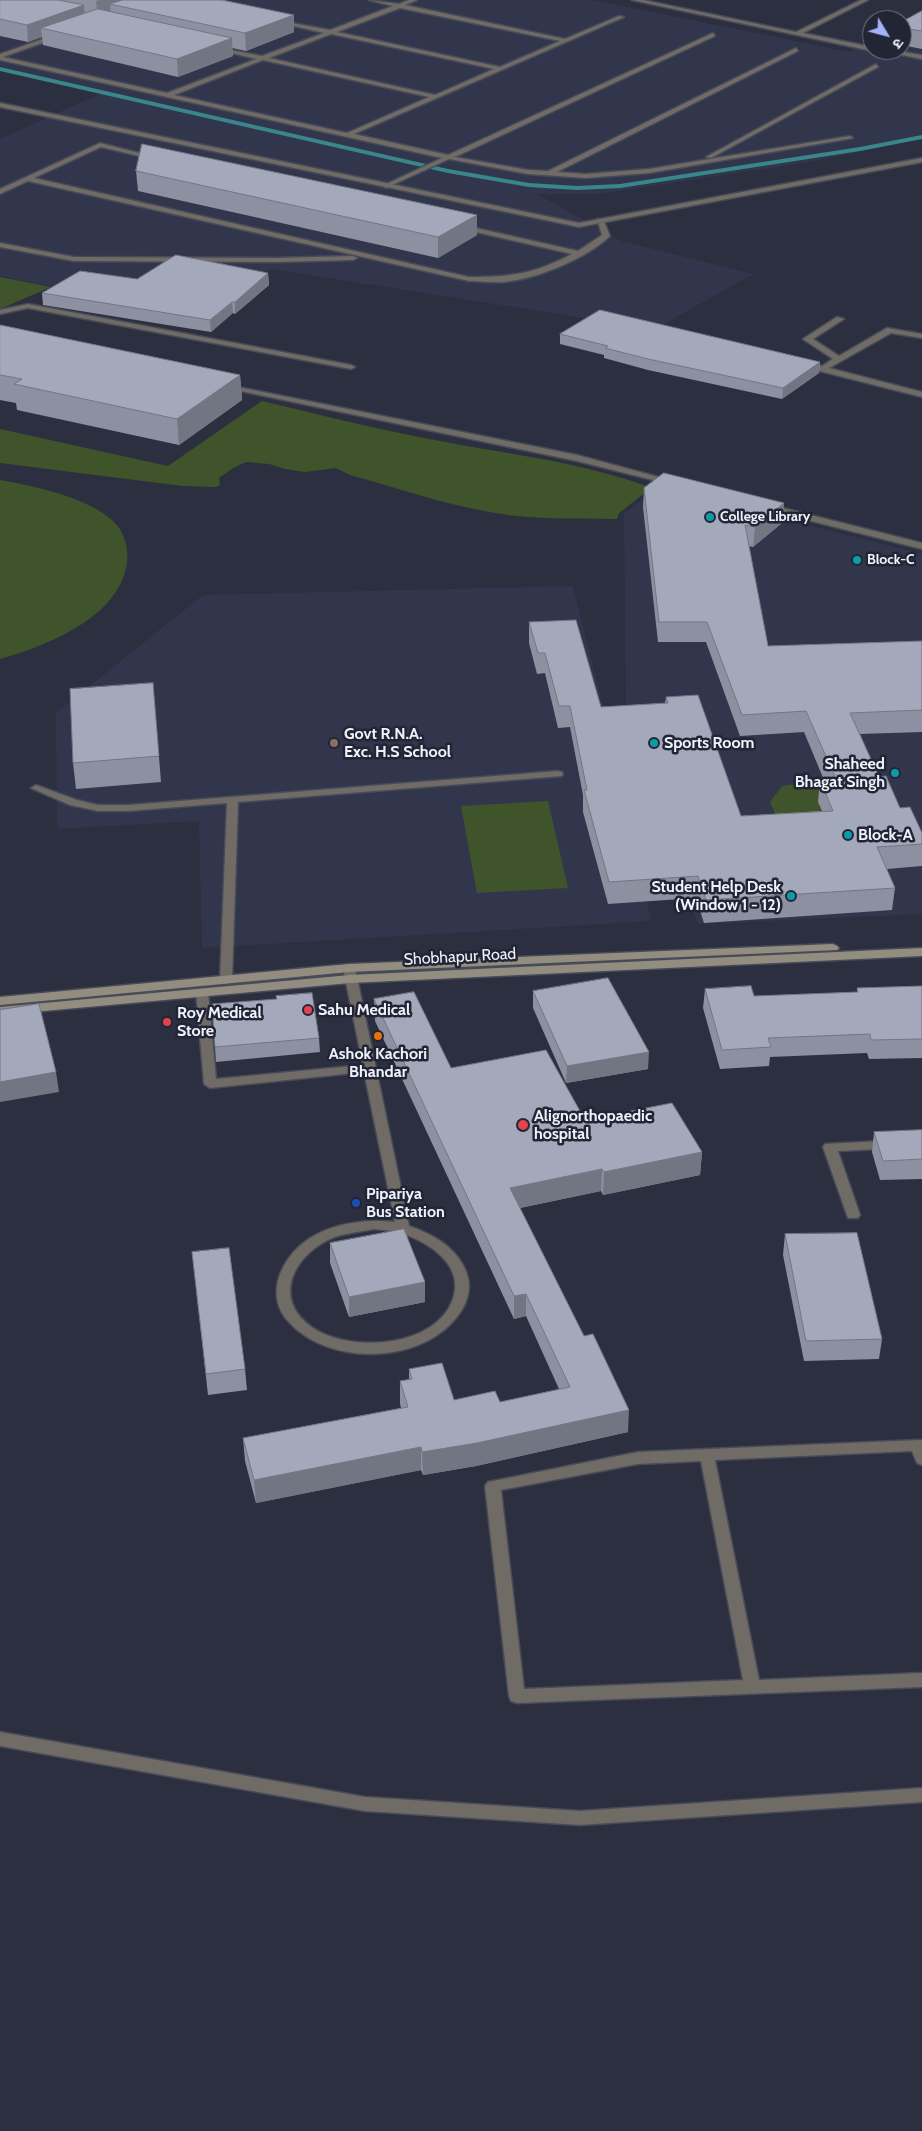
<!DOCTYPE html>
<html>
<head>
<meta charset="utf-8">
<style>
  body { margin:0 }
  #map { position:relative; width:922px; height:2131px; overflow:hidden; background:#2b2f3f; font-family:Cabin,"Noto Sans Devanagari",sans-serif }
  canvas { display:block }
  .north { position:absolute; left:862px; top:10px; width:50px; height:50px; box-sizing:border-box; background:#222534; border:1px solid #747784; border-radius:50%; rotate:127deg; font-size:14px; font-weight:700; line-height:20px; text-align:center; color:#eff2fc }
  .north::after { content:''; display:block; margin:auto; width:18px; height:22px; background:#a4b2fc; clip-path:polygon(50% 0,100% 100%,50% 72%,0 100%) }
</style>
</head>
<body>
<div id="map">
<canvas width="922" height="2131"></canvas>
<div class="north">उ</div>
</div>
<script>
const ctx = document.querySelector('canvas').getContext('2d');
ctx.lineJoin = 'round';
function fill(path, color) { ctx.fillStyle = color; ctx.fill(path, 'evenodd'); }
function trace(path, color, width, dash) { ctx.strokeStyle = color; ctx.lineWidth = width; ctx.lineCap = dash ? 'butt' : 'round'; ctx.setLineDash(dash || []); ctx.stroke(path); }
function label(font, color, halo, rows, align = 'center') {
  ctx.font = font + ' Cabin,sans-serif'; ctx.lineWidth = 5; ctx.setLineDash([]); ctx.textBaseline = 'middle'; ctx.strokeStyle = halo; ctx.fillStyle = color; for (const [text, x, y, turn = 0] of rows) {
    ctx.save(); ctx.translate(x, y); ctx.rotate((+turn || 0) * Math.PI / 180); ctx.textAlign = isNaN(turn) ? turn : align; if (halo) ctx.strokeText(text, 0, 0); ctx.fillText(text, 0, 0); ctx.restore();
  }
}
fill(new Path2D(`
  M0,0h592l257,52 23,-12v10h30v-27l20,-11v127l-113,23 -210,32h-62l84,47 132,33 -98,55 -384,-60 -91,44 -180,-37v-137l104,-47 -104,-25z
  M658,487l264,67v360l-224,10 -72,-193 -2,-217z
  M573,586l47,188 31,147 -449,27 -3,-127 -142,8 -1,-116 147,-118z`), '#32364c');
fill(new Path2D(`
  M0,277l51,10 -51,22z
  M262,401c59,14 118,29 178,40 71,14 144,21 211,47l-32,25 -2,6c-41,-1 -82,1 -122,-6 -49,-8 -97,-25 -145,-38l-14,-7 -31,4 -20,-3 -16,-5 -23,-2 -13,6 -14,10 1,7 -4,2 -33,-1 -183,-23v-34l168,37z
  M0,480c34,6 92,18 116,44 9,10 13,27 11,39 -8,55 -81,83 -127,96z
  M824,780l-6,22 12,30 -46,3 -14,-33 12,-16z
  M548,801l20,87 -91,5 -16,-87z`), '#40542b');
fill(new Path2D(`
  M0,67l448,102 81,14 48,3 43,-2 240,-37 62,-12v4l-62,12 -240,37 -43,2 -48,-3 -81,-14 -448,-102z`), '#39878b');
const lane = new Path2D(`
  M369,0l30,4 10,-4h8l-12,5 160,34 54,-23 5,1 -270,117 94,21 265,-122 2,3 -260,121 73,13 20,1 248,-123 2,3 -241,121 29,2 63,-5 201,-33 3,2 -204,35 -63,5 -58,-4 -79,-15 -63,29 -2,-1v-2l58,-27 -442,-98v-6l57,-20 2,3 -56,20 164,36 89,-34 -41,-10v-2l47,9 62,-23 -48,-11v-2l54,10 63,-24zM400,8l160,33 -60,26 -163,-35zM331,34l163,35 -59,26 -166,-37zM263,60l166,37 -82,36 -173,-38z
  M876,64l2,3 -167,91 -5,-1z
  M100,143l59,15 -3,2 -55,-13 -67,31 435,99c42,0 65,-3 103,-23l-114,-26v-4l120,27 24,-16 -5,-16h6l7,17c-24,23 -74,43 -106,46 -12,1 -23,-1 -35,-1l-441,-100 -28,13v-5z
  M0,243l74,14 202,1 77,-2 4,2 -4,2 -77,2 -202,-1 -74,-14z
  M558,771l4,1 1,2 -1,2 -324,26 -6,178 -6,4 -6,-4 7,-177 -98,8h-31l-28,-6 -39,-17 5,-3 41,15 21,5h31z
  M349,964l6,4 54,258c22,8 42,18 54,39 8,15 8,28 0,43 -33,57 -134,61 -176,12 -16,-19 -12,-43 2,-62 23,-32 69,-40 106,-36l-31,-150 -154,16 -6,-4 -8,-92 6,-4 6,4 8,87 147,-14 -20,-97zM374,1229c9,1 18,1 26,4 28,8 65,32 53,66 -17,49 -103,54 -140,29 -41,-28 -21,-71 17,-89 13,-6 29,-7 44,-10z
  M0,1732l365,65 215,14 342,-23v14l-342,23 -215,-14 -365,-65z`);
const street = new Path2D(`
  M632,0h11l153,32 65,-32h7l-65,33 69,14v3h2l-2,1z
  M877,50h14l31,5v4z
  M0,103l579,120 343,-65v4l-343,65 -579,-120z
  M28,304l323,61 4,2 -4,2 -323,-61 -28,6v-4z
  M837,317l7,2 -31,20 26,17 48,-28 35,6v4l-31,-5 -62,35 93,24v5l-122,-31 -1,-2 4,-2 19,4 11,-7 -30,-20z
  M223,384l354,71 100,27 -4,3 -96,-24 -351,-73 -4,-2z
  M767,504l155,39v6l-158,-40 -1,-2z
  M922,1139v8l-84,4 22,64 -2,3h-10l-25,-71 2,-3z
  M919,1440h3v25l-5,-2 -5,-12 -197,9 44,220 163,-7v14l-405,16 -6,-2 -2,-5 -24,-210 3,-4 150,-30zM701,1461l42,219 -219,9 -23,-199 137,-26z`);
const secondary = new Path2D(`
  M833,944l4,2 2,2 -2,2 -488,22 -349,33v-8l349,-33z
  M922,948v8l-572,27 -350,32v-8l350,-32z`);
trace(lane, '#464a59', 3);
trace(street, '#464a59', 3);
trace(secondary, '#464a59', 3);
fill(lane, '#706b64');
fill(street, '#706b64');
fill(secondary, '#938d80');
fill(new Path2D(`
  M0,0h222l72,32 -48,19 -14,-3 1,8 -55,21 -135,-32 -1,-8 -14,5 -28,-6z
  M922,11v38l-20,-4v-23z
  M136,171l341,64 -39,23 -300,-67z
  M268,273l1,12 -34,29 -2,-1 -22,19 -168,-27 -1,-12 95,-14z
  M0,325l240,50 2,25 -63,45 -162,-35 -1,-7 -16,-3z
  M560,334l260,28 -1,11 -37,26 -134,-29 -44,-12v-3l-44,-11z
  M644,488l140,15 -2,20 -29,24 -4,-1 19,100 154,-5v91l-62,2 19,43 21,31 22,25v33l-35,3 8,19 -3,22 -188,13 -8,-25 -88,6 -25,-92v-17l-13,-68 -12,1 -13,-55 -8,1 -8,-31v-21l72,85 64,-4 1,-6 75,119 81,-5 -4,-9 2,-22h4l-20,-48 -64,4 -34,-94h-48l-15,-135z
  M153,683l8,99 -85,7 -3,-26z
  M922,986v72l-53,1 -2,-6 -97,4 -1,9 -49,3 -17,-61 2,-19 49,7 103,-4v-4z
  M533,991l115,78 -82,14 -33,-75z
  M374,999l77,69 134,52 117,32 -2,23 -97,20 -2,-4 -81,17 108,224 -152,34 -53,9 -2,-5 -165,33 -11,-42 -2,-23 158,-30 -1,-4v-23l9,-1v-11l45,31 46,2 59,-13 -33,-73 -12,3 -139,-298z
  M212,1004l107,34 1,14 -104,10z
  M922,1130v49l-42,1 -8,-28 2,-20z
  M785,1234l97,105 -3,20 -75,2 -21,-106z
  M330,1243l95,39v20l-76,15 -19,-54z
  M192,1252l53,117 2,21 -39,5z`), '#8c90a1');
fill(new Path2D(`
  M100,0h47l-37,4 1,9 -13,5 -2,-17z
  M84,5l1,17 -44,6 1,9 -14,5 -1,-17z
  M294,15v17l-48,19 -1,-18z
  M232,38l1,18 -55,21 -1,-18z
  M477,215v20l-39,23v-21z
  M268,273l1,12 -34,29v-12z
  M232,302l1,11 -22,19 -1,-12z
  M820,362l-1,11 -37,26 1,-11z
  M240,375l2,25 -63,45 -2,-26z
  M784,503l-2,20 -29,24 2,-20z
  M649,1052l-1,17 -82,14 1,-17z
  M56,1072l3,20 -59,10v-20z
  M702,1152l-2,23 -97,20 1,-23z
  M602,1169l-1,22 -91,19v-22z
  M425,1282v20l-76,15v-20z
  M526,1294v22l-12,3v-23z
  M629,1410l-1,22 -152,34 -53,9 -1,-23z
  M421,1447v23l-165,33 -2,-23z`), '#727683');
const building = new Path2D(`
  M0,0h58l26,5 -57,20 -27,-6z
  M123,0h99l72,15 -49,18 -135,-29z
  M98,9l134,29 -55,21 -136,-31z
  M922,11v20l-20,-3v-6z
  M142,144l335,71 -39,22 -302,-66z
  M176,255l92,18 -33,29h-3l-22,18 -168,-27 38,-22 57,8z
  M600,310l220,52 -37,26 -135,-29 -43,-11 3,-2 -48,-12z
  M0,325l240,50 -63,44 -163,-35 8,-5 -22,-4z
  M664,473l120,30 -29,24 -10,-2 23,121 154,-5v69l-72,3 29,64 7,-1 14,32 10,-1 12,26v11l-45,3 18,41 -189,12 -8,-24 -89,6 -25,-92h3l-17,-84h-11l-14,-53h-7l-9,-31 47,-2 25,87 67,-4 -2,-6 32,-2 43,121 92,-5 -13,-31 16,-1 -30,-68 -64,4 -35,-93h-48l-15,-134z
  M153,683l6,73 -86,7 -3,-74z
  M608,978l41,74 -82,14 -34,-75z
  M751,986l3,10 104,-4 -1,-4 65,-2v53l-51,1 -1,-6 -102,4 3,9 -49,3 -17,-61z
  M414,992l37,76 95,-18 39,70 87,-17 30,49 -98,20 -2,-3 -92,19 74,148 9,-2 36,76 -152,33 -55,9 -1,-5 -167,33 -11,-42 165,-31 -8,-26 12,-2 -3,-10 33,-6 12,37 41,-9 5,11 70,-15 -44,-93 -12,2 -140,-297z
  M312,993l7,45 -104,9 -3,-43 65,-5 -1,-3z
  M39,1004l17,68 -56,10v-72z
  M922,1130v29l-39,2 -9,-29z
  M404,1229l21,53 -76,15 -19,-54z
  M857,1233l25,106 -76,2 -21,-107z
  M229,1248l16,121 -39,5 -14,-122z`);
fill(building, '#a3a8bb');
trace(building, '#727683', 1);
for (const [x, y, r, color] of [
  [710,517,5,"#0f9aa8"],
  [857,560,5,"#0f9aa8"],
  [334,743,5,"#8d6e63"],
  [654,743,5,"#0f9aa8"],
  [895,773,5,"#0f9aa8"],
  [848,835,5,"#0f9aa8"],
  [791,896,5,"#0f9aa8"],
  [308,1010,5,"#e0444e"],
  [167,1022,5,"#e0444e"],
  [378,1036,5,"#e8710a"],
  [523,1125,6,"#e0444e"],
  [356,1203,5,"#1a4fb4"]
]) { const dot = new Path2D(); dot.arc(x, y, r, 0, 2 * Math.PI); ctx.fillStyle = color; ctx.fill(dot); trace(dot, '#222534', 2); }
label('bold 14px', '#eff2fc', '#222534', [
  ["College Library",720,517],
  ["Block-C",867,560]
], 'left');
label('bold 16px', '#eff2fc', '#222534', [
  ["Govt R.N.A.",344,734],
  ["Exc. H.S School",344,752],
  ["Sports Room",664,743],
  ["Shaheed",885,764,"right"],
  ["Bhagat Singh",885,782,"right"],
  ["Block-A",858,835],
  ["Student Help Desk",781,887,"right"],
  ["(Window 1 - 12)",781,905,"right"],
  ["Sahu Medical",318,1010],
  ["Roy Medical",177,1013],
  ["Store",177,1031],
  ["Ashok Kachori",378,1054,"center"],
  ["Bhandar",378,1072,"center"],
  ["Alignorthopaedic",534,1116],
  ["hospital",534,1134],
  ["Pipariya",366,1194],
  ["Bus Station",366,1212]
], 'left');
label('16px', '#eff2fc', '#222534', [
  ["Shobhapur Road",460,957,-3]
]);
</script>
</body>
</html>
